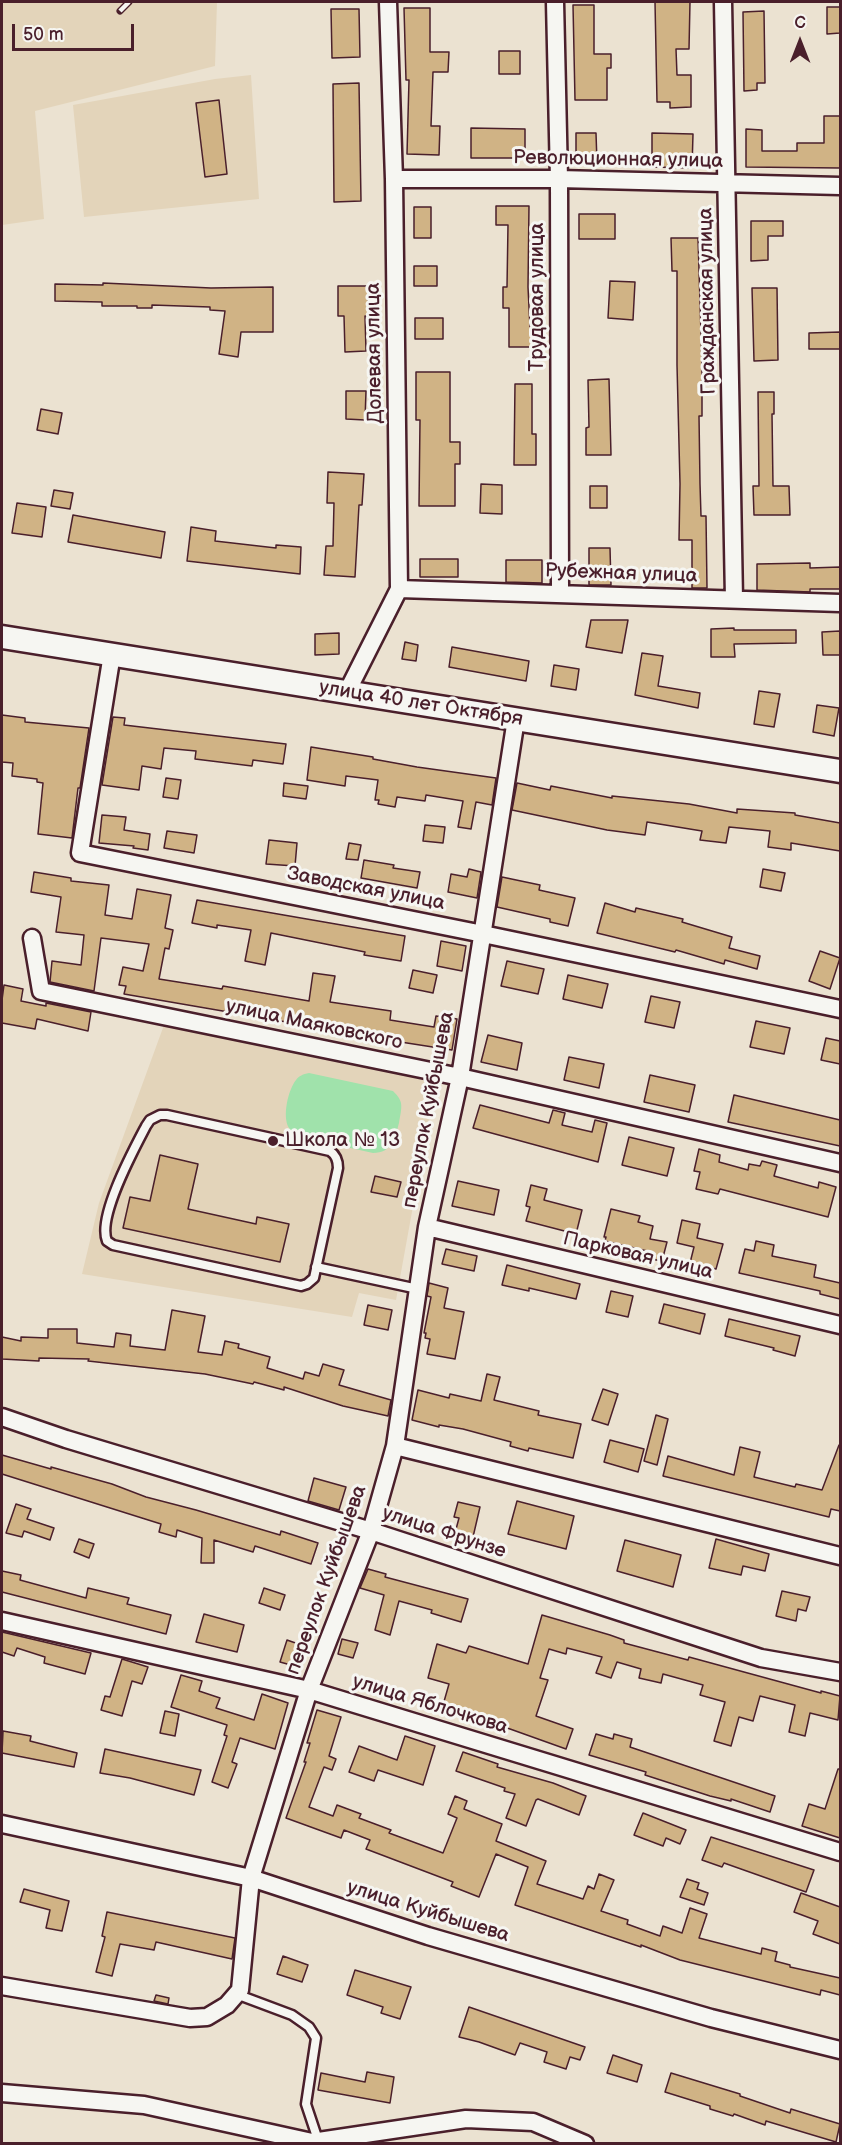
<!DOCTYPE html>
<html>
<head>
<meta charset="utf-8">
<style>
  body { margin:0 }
  #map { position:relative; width:842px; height:2145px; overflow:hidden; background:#ebe2d1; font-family:"Balsamiq Sans",sans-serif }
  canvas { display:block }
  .frame { position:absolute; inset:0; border:3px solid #4a1f2b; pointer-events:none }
  .north { position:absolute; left:770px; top:12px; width:60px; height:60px; -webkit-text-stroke:4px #f6f6f2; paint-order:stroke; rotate:0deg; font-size:16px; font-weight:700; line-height:24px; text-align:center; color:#4a1f2b }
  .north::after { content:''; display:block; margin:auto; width:21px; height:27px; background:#4a1f2b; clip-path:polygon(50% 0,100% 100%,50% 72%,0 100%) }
  .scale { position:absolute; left:12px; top:24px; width:122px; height:27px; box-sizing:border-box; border:3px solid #4a1f2b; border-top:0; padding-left:8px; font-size:18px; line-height:21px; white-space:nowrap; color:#4a1f2b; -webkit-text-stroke:4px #f6f6f2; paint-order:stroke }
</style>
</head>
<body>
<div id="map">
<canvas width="842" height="2145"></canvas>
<div class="frame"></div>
<div class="north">С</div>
<div class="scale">50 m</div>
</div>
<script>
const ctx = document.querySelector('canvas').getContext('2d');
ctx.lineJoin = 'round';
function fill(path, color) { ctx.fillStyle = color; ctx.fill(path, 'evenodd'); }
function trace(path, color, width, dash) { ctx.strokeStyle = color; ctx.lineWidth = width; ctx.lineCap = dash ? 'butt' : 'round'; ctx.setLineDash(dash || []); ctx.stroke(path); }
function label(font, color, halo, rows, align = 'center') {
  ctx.font = font + ' "Balsamiq Sans",sans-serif'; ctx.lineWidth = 6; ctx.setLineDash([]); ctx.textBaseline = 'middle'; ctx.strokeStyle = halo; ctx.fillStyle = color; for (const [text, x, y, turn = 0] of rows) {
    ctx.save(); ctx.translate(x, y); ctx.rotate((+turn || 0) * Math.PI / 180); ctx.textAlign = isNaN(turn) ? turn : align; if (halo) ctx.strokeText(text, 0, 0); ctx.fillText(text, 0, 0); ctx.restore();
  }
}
fill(new Path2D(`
  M2,2h215l-2,64 -180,45 9,108 -42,6z
  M251,75l8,124 -175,18 -11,-112 142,-26z
  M164,1025l272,54 -40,221 -37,-7 -7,24 -270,-43 17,-71z`), '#e3d4ba');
fill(new Path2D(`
  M309,1073l84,18c3,3 7,7 8,12 1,6 -1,13 -2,20 -4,15 -7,30 -26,30l-72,-16c-5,-2 -9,-4 -12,-9 -7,-11 -1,-38 7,-48 3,-4 7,-6 13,-7z`), '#a0e2ab');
const building = new Path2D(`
  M655,2h35l-1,47h-13l1,26h14v32l-21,1v-6h-13z
  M573,5h21v49h17v14h-4v32h-32z
  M827,7h13v26l-13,1z
  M404,8h26v44h19l-1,20h-15l-2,54h9l-1,29 -32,-1 2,-74h-3z
  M331,9h28l1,48 -28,1z
  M764,11l1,72h-8v7l-13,1 -1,-79z
  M499,51h21v23h-21z
  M359,83l2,118 -27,1 -1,-118z
  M219,100l8,74 -22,3 -9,-74z
  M824,116h16v52l-94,-1v-38l16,1v21h35v-8h27z
  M471,128l54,1v29h-54z
  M576,133h20l1,30 -21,1z
  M652,133l41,1 -1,34 -40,-1z
  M496,206h33l-1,81 2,40h3v20h-24v-39h-6v-21h4l1,-62h-12z
  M414,207h17v31h-17z
  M579,214h36v25h-36z
  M751,221h32v15h-15v24l-17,1z
  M671,238h27l4,127v51h-3l1,68 1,32h5l1,72h-15v-48h-13l1,-56 -3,-119v-94h-5z
  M414,266h23v20h-23z
  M610,281l25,1 -2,38 -25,-2z
  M103,283l108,5 62,-1v45h-32l-3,25 -19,-3 6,-43 -15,-1v-3l-58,-2v3h-15v-2h-35v-4l-47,-1v-17l48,1z
  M338,286h30v30h-3l1,35 -21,1 -1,-36h-6z
  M752,288h25l1,72 -24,1z
  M415,318h28v21h-28z
  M840,332v17h-31v-16z
  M416,372h34v70h10v22h-5v42h-36l1,-86h-4z
  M609,379l2,76h-25v-27l3,-1 -1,-47z
  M515,384h17v50h4v31h-22z
  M346,391h20l-1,29 -19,-1z
  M758,392h16v22h-2l1,72h16l1,29h-36l-1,-29h6z
  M41,409l21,4 -4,21 -21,-4z
  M328,472l36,2 -2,31h-3l-4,72 -31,-2 2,-29h7l1,-43h-7z
  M481,484l21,1v29l-22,-1z
  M590,486h17v22h-17z
  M54,490l19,3 -3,16 -19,-3z
  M17,503l29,4 -4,30 -30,-4z
  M73,515l92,17 -4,26 -93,-16z
  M191,527l25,4 -1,10 61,7v-3l25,2 -1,27 -113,-13z
  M589,548h21l1,37h-22z
  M420,559h38v18h-38z
  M506,560h36v23l-36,-1z
  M810,563v5l30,-1v22h-30v3l-53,-2v-26z
  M591,620h37l-6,33 -36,-6z
  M734,628v2h62v13l-62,1 1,13h-24v-28z
  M840,631v24h-17l-1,-23z
  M339,633v21l-24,1v-21z
  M405,642l13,3 -2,16 -14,-2z
  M452,647l77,14 -3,20 -77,-14z
  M642,653l21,3 -5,30 42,7 -2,15 -63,-13z
  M554,665l25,4 -3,21 -25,-4z
  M759,691l21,3 -6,33 -20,-3z
  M817,705l22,3 -5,28 -21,-4z
  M2,715l23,3v4l64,6 -9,60h-2l-6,50 -34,-4 5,-51 -6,-1v-3l-25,-3 1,-13 -11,-1z
  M113,717l12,1 -1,7 162,19 -3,20 -30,-4 -1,6 -57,-7 1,-8 -32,-3 -3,21 -19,-3 -3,24 -37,-5z
  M311,747l62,10v2l44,8 79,11 -4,27 -16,-3 -5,27 -13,-2 5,-26 -37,-6 -1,6 -28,-4 -2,10 -17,-3 1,-4h-4l3,-20 -32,-4 -1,10 -38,-6z
  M166,778l15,2 -3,19 -15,-2z
  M284,783l24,3 -2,13 -23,-3z
  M517,783l33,7 1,-4 61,12v-2l77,8 48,9v-4l58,4v2l45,8v28l-49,-8v7l-23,-3 2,-16 -41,-4 -3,16 -26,-3 2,-9 -55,-9 -2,13 -38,-5 -95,-20z
  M102,815l24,2 -2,13 26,4 -2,16 -15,-2 1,-2 -35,-3z
  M425,825l20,2 -2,16 -20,-2z
  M167,831l30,4 -3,18 -30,-5z
  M269,840l28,3 -2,23 -29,-2z
  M349,843l12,2 -3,15 -12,-1z
  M364,860l30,5 -1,3 27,4 -3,16 -56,-10z
  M469,869l12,3 -4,26 -29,-6 3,-18 16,3z
  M763,869l22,4 -4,18 -21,-4z
  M34,872l37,6v3l38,4 -4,30 27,4 5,-30 34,6 -6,33 8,2 -4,19 -4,-1 -6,31 63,10 1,-3 86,15 4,-28 22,3 -5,26 61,9 -1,9 44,7 2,-11 21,3 -5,31 -90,-14v-1l-238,-41 2,-8 -7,-1 4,-18 20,4 6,-27 -48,-6 -7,53 -44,-9 2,-21 29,4 3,-30 -28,-3 5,-35 -30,-5z
  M502,877l38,8 -1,5 36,8 -7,28 -18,-4v-3l-53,-12z
  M197,900l208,36 -4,25 -37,-6 1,-3 -94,-19 -6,32 -20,-4 6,-31 -34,-5v3l-25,-5z
  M605,903l30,9 1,-4 47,11 -1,3 50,15 -3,11 31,8 -3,13 -32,-9 -1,4 -48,-14 -1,2 -78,-19z
  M441,941l25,5 -4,25 -25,-5z
  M820,951l20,7 -10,31 -21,-8z
  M507,961l37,8 -6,25 -37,-8z
  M413,970l24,5 -4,18 -24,-5z
  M568,975l40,9 -6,24 -39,-9z
  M4,985l19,4 -2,12 25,5v-3l45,9 -3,19 -51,-12 -2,10 -33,-6v-23z
  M651,996l29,6 -6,26 -29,-6z
  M756,1021l34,7 -6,26 -34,-7z
  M488,1035l34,8 -5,27 -36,-8z
  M826,1038l14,3v23l-19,-4z
  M569,1057l35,7 -5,24 -35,-8z
  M650,1075l45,10 -6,27 -45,-10z
  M734,1095l106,25v26l-112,-24z
  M480,1105l69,18 4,-13 12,3 -3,12 30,7 3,-12 12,3 -9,39 -125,-34z
  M629,1137l45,11 -7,28 -45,-11z
  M699,1149l21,6 -1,7 29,8 1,-6 11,2 2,-5 15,4 -3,11 44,12 1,-6 17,5 -8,30 -108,-28 -2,5 -22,-5 4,-17 -6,-1z
  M160,1155l38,9 -10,45 68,15 1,-7 32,7 -9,38 -157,-34 7,-31 20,4z
  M375,1176l26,6 -4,15 -26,-5z
  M458,1181l41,9 -5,25 -42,-9z
  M531,1185l16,4 -3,11 38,10 -6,24 -50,-13 4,-14 -4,-1z
  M611,1209l29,7 -2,6 15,4 -3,13 17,3 -5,19 -16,-3 1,-7 -42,-10 1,-4h-2z
  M682,1220l18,4 -3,14 26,6 -7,25 -26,-6 4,-16 -17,-4z
  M756,1241l18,4 -2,11 44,9 -2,12 26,6v16l-20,-5v-3l-81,-18 6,-24 9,2z
  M446,1249l31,7 -3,15 -32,-7z
  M507,1265l73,19 -4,15 -47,-11v3l-27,-6z
  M429,1283l19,5 -4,20 20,4 -9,47 -28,-5 3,-15 -5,-1 1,-5h-2l7,-36 -4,-1z
  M611,1291l22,5 -5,21 -22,-5z
  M664,1304l41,10 -5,20 -41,-11z
  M368,1305l24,5 -4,20 -24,-5z
  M172,1310l33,6 -7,36 24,3 3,-14 14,3 -1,4 32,9 -3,11 36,11 2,-7 14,4 4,-12 21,6 -5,15 52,15 -3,16 -45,-10 -59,-19v3l-30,-8 -1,2 -48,-10 -117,-13 1,-2 -50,-1v3l-37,-2v-22l19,4v-4l27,1v-9h29v14l37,4 2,-14 15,2 -1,11 35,4z
  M729,1319l71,17 -5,20 -22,-6 1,-2 -49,-12z
  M487,1374l13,3 -6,23 45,11 -1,4 43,9 -8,34 -44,-10 -1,3 -18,-5 1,-4 -48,-13 -24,-4v2l-27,-7 6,-30 31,8 1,-4 31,7z
  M603,1389l15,5 -10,31 -16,-5z
  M656,1415l12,4 -11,46 -13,-4z
  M610,1440l34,9 -6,23 -34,-10z
  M839,1445h1v66l-9,-2 -2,8 -166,-41 5,-20 66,19 6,-28 20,5 -6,25 41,10 1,-3 26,6z
  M2,1455l49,14v-2l61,17 34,13 50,13 84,25 1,-4 37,12 -7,21 -56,-18 -2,6 -39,-12v23h-13l1,-25 -25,-8 -1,7 -17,-5 2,-8 -159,-50z
  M314,1478l32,9 -7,23 -31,-9z
  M517,1501l57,15 -8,33 -58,-15z
  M458,1502l22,5 -7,30 -18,-4 4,-15 -5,-1z
  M16,1504l15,5 -4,10 27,9 -4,12 -26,-9 -2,6 -16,-4z
  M79,1539l15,5 -5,14 -15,-6z
  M716,1539l53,15 -4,17 -22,-5 -2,9 -32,-7z
  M625,1540l56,15 -8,32 -56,-16z
  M368,1569l18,5 -1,3 83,22 -7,23 -30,-9 1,-3 -33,-9 -9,34 -15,-5 9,-35 -24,-7z
  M2,1571l19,4 -1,5 66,18 2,-10 41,10 -2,6 44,11 -5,19 -164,-42z
  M264,1588l21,7 -5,15 -21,-7z
  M782,1591l28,6 -4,14 -8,-2 -2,12 -20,-5z
  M204,1614l40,11 -7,27 -41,-10z
  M542,1615l68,20 14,5v3l64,17 1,-3 132,36v-2l19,5 -2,24 -28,-7 -5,23 -16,-4 6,-27 -35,-9 -7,25 -14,-4 -8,29 -17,-5 11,-39 -25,-7 3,-10 -40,-11 -2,9 -22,-5 2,-9 -24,-7 -6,16 -15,-5 6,-16 -35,-9 -1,6 -17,-5 -9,29 8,2 -12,36 37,13 -7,20 -123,-44 6,-21 -21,-6 9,-34 29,9 3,-7 59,18z
  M2,1632l89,21 -6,21 -41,-11 1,-6 -28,-9 -3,8 -12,-4z
  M342,1639l16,4 -5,15 -15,-4z
  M287,1640l17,6 -6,21 -18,-5z
  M122,1659l26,8 -6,17 -10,-3 -10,35 -21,-6 4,-14 5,1z
  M181,1675l21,6 -3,10 21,7 -4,10 38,12 8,-26 26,9 -13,46 -35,-11 -8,24 5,2 -9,24 -16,-6 15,-46 -3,-1 3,-10 -56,-18z
  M317,1710l24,7 -12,39 7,3 -4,11 -8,-3 -15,40 24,9 4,-11 24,9 -2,4 32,12 -2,3 54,20 14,-35 -9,-4 7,-18 12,5 -3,8 38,15 -6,17 50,20 -9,23 46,15 5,-13 6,3 5,-15 15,6 -13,31 27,9 -1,4 33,12 3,-10 19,7 8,-25 17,6 -8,24 62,16 1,-6 15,4 -2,9 15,4v2l50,11v17l-19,-5 -1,5 -140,-35 -39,-15v2l-126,-42 13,-38 -32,-13 -17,43 -28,-11 2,-4 -87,-33 4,-9 -26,-10 -3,8 -55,-20 20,-56h-2l6,-19h-3z
  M165,1711l14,3 -4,22 -15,-3z
  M3,1731l28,5 -1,5 47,12 -3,14 -72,-14z
  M596,1734l17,5 1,-5 18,5 -2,8 145,49 -5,16 -39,-13v2l-21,-5 -65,-21 1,-3 -57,-17z
  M405,1736l30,10 -12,39 -45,-15 -4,11 -25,-9 10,-26 38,14z
  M105,1749l96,21 -7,25 -64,-17 -30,-5z
  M463,1752l35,12 -1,3 56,16 33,13 -7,19 -41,-16 -2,1 -10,26 -20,-8 9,-24 -11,-3 1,-3 -49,-17z
  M838,1769h2v69l-38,-12 7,-22 16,5z
  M643,1813l43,17 -6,14 -14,-6 -3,8 -29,-11z
  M711,1837l103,33 -8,22 -82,-29 -2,4 -20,-7z
  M687,1879l12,4 -2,6 11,4 -4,12 -24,-8z
  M24,1889l45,12 -7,30 -16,-3 4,-18 -30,-8z
  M801,1893l39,14v37l-27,-10 5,-13 -24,-9z
  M107,1912l128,26 -3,21 -76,-17 -2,8 -34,-6 -8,32 -16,-4 9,-35 -3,-1z
  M283,1956l25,9 -6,17 -25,-8z
  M355,1970l56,17 -11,32 -19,-6 2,-6 -36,-12z
  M156,1995l13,3 -1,6 -14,-3z
  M469,2007l116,40 -5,13 -10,-3 -4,12 -22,-7 3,-10 -27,-9 -5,12 -36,-13 -20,-5z
  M613,2055l29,10 -5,17 -30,-9z
  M367,2072l27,5 -4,26 -72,-13 3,-17 44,9z
  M671,2073l69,21v2l50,17 1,-4 49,15 -4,18 -70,-21 -1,4 -31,-11 -1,2 -23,-7v-3l-45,-14z`);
fill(building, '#d0b385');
trace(building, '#4a1f2b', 1.5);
const lane = new Path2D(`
  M160,1115h7l163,36c6,4 8,9 8,17l-24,110 -7,6 -6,2 -188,-41 -6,-4c-10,-24 27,-92 39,-115l4,-6z
  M316,1267l102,22
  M236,1994l56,21 17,12 7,11 -10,66 12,36`);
const street = new Path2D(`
  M555,2l4,177 1,414
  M723,2l11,597
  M394,179h165l281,7
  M399,589l441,14
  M112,654l-32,199 403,81 357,75
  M347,692l52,-103 -5,-410 -6,-177
  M32,938l9,53 419,86 380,86
  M427,1227l413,98
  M2,1417l64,22 305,92 390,127 79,14
  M395,1446l445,110
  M2,1621l307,69 531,162
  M2,1824l249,54 177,58 283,82 129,32
  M2,1986l188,32 17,-1 20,-12 13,-15 11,-112 58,-188 62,-159 24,-85 32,-219 33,-150 56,-358
  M2,2093l142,12 168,37 154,-23 67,3 52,22`);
const secondary = new Path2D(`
  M2,637l838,134`);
trace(lane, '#4a1f2b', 13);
trace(street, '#4a1f2b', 21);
trace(secondary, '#4a1f2b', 27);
trace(lane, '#f6f6f2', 8);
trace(street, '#f6f6f2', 16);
trace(secondary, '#f6f6f2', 22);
const rail = new Path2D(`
  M120,11l9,-9`);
trace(rail, '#4a1f2b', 7);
trace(rail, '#f6f6f2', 4.5, [14]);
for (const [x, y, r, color] of [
  [273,1141,6,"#4a1f2b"]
]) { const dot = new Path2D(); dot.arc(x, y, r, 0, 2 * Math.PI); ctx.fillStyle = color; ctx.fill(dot); trace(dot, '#f6f6f2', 2); }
label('20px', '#4a1f2b', '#f6f6f2', [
  ["Революционная улица",618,160,1],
  ["Трудовая улица",538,297,-90],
  ["Гражданская улица",708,301,-91],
  ["Долевая улица",375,353,-91],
  ["Рубежная улица",621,574,2],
  ["улица 40 лет Октября",421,704,9],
  ["Заводская улица",366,889,11],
  ["улица Маяковского",314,1025,12],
  ["переулок Куйбышева",429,1110,-79],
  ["Парковая улица",638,1256,13],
  ["улица Фрунзе",444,1533,18],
  ["переулок Куйбышева",327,1580,-70],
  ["улица Яблочкова",430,1705,17],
  ["улица Куйбышева",428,1912,17]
]);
label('20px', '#4a1f2b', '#f6f6f2', [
  ["Школа № 13",285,1141]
], 'left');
</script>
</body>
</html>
